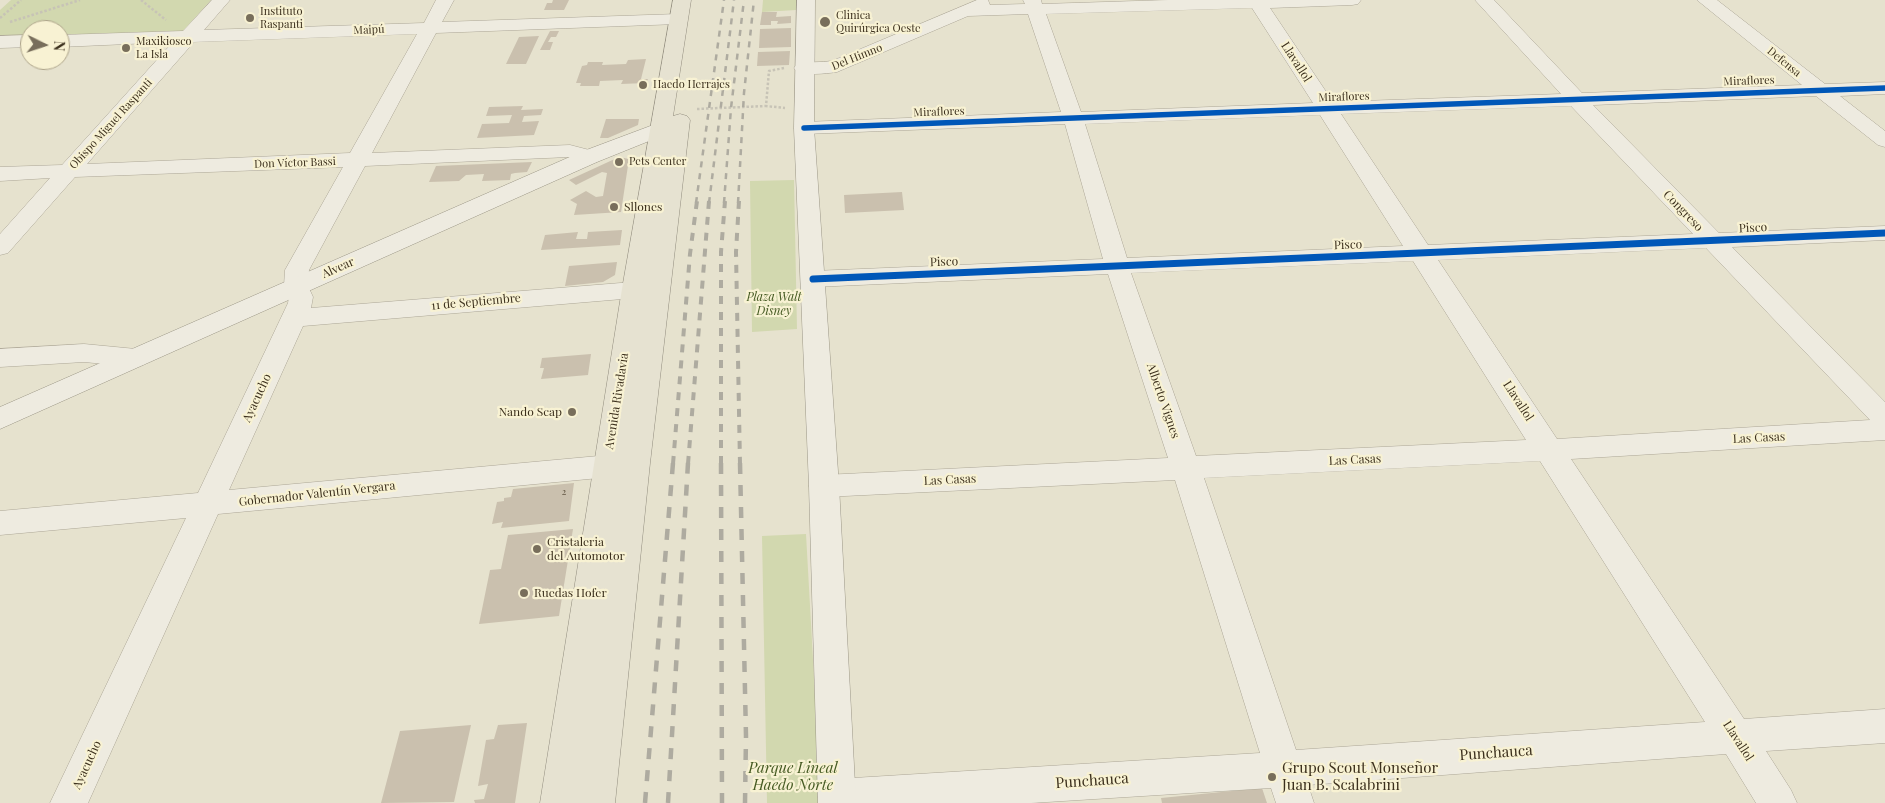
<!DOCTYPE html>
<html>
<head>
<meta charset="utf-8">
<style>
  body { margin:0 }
  #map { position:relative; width:1885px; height:803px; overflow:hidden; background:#e6e2ce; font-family:"Playfair Display",serif }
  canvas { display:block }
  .north { position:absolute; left:20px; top:20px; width:50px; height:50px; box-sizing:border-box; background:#f8f2d3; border:1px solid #ada48a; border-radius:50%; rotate:94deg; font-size:14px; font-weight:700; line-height:20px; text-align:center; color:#3c301d }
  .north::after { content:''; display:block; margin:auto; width:18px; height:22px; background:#786e5b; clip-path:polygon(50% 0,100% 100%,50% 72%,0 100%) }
</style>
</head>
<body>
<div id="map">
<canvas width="1885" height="803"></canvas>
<div class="north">N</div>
</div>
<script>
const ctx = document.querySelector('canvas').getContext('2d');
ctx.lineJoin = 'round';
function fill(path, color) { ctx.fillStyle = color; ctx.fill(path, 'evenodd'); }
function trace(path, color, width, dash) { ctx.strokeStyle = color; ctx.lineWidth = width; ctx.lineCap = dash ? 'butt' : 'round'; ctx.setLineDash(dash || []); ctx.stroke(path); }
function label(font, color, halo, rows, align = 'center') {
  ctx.font = font + ' "Playfair Display",serif'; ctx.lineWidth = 4.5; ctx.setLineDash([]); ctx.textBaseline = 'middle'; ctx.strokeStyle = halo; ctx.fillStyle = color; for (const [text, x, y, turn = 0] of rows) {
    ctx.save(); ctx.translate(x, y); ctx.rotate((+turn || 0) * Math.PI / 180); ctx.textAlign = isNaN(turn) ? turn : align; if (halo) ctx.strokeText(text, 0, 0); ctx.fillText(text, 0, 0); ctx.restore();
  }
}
fill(new Path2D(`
  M11,0h200l-28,31 -123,4v-5h-30v5l-30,1v-26z
  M763,0h34l-1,10 -34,2z
  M794,180l3,149 -45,3 -2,-151z
  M806,534l15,269h-54l-5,-267z`), '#d2d8af');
fill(new Path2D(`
  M553,0h16l-5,10h-20l3,-7h5z
  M762,12h15l-1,5 15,-1v7l-14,1 1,-3h-7v4h-11z
  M791,28v19l-32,1 1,-19z
  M550,31h9l-3,6h-5l-3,5h5l-3,8h-10z
  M539,36l-13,28h-20l13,-27z
  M790,51l-1,14 -32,1 1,-14z
  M646,59l-5,20h7l-2,4 -25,1 2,-4 -23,1 -1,5h-19l1,-3h-5l6,-17 5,-1 1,-3h15l-1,3 24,-1 2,-4z
  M523,106l-2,4 22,-1 -2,6 -17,1 -2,6 17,-1 -5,14 -57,3 5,-14 27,-1 3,-8 -26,1 3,-9z
  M606,119h33l-1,6 -30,13h-8z
  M619,157l10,2 -8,53 -47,3 3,-11 -7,-4 16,-9 10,6 7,-1 4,-23 -5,-1 -26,13 -7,-5z
  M532,162l-5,10 -12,1 -4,1 -1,6 -28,1 2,-7 -18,1 -7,6 -30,1 7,-16z
  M902,192l2,18 -59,3 -1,-18z
  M622,230l-2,15 -79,5 4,-15 33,-3 -2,7h11l1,-7z
  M617,262l-2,13 -12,7 -38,4 4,-20z
  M591,354l-3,21 -47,4 3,-11h-4l2,-10z
  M574,483l-5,38 -68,7 2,-6 -11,2 5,-22 7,-1v-3l7,-1 2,-8z
  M573,529l-14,87 -80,8 11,-54 11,-1 7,-34z
  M527,723l-12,80h-40l-1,-3 10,-1 4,-15 -10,2 8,-46 8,-1 4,-14z
  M471,725l-17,77 -73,1 19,-72z
  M1262,788l5,15h-105l-1,-5z`), '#cac0ae');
const street = new Path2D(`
  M212,0h18l-26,30 220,-7 12,-23h18l-12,22 236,-8 6,1 3,4 -3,4 -6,1 -242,9 -64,120 198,-8 27,7 3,5 -3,5 -8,1 -20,-6 -204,9 -56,104 -1,16 5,11 -2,11 347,-28 9,2 3,6 -3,6 -9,2 -355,30 -74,164 402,-37 10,3 5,8 -5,8 -10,3 -413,39 -130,289h-38l136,-285 -186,17v-24l198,-18 90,-190 1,-6 -5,-11 1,-16 58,-103 -268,10 -67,76 -8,2v-21l50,-56 -50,3v-14l62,-2 111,-123 -113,5v-12l123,-4zM417,34l-67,119 -263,11 107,-122z
  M977,0h11l2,5 35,-1 -2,-4h18l1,4 126,-4h193l-3,4 -6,1 -82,3 63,94 228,-8 -86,-94h19l88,93 220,-8 -105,-85h20l108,84 60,-2v12l-45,2 45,35v16l-7,-2 -62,-49 -223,9 126,128 166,-7v14l-153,7 153,155v38l-314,19 173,260 141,-10v34l-119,8 25,39 6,13h-41l-30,-49 -418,31 6,18h-38l-5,-15 -240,15h-210l-3,-6 6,-13 13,-5 423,-26 -85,-273 -351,17 -10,-3 -5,-8 5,-8 10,-3 344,-17 -60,-184 -295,13 -9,-2 -3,-6 3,-6 9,-2 290,-12 -38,-135 -261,10 -7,-2 -3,-4 3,-4 7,-2 257,-10 -33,-98 -60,2 -131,56c-14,2 -26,3 -40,0l-3,-4 3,-4c12,-3 24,-1 35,-3zM1252,8l61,95 -232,9 -35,-98zM1571,106l122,128 -265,11 -87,-131zM1320,115l83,131 -276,12 -42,-134zM1706,248l164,172 -313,19 -119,-179zM1413,261l113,179 -330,16 -65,-183zM1540,461l165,261 -409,28 -92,-272z
  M30,35v12l-30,1v-12z
  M84,344l52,5 9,3 4,6 -4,6 -9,3 -52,-5 -84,5v-18z`);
const secondary = new Path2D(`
  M797,0h18l-1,128 25,358 17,317h-38l-9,-317 -15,-358z
  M679,121l7,2 3,4 -3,4 -22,4 -67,27 -597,267v-22l581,-255 72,-27z`);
const primary = new Path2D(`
  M673,0h18l-18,116 7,-2 7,2 3,4 -40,343 -35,340h-75l82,-514z`);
trace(street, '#aca696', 1);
trace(secondary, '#9b9686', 1);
trace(primary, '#918c7e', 1);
trace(new Path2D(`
  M141,0l25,20
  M0,18l21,-18
  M10,22l70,-22
  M38,29l14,-1
  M784,68l-15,3 -3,35 19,2
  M697,109l69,-3`), '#c7c3b6', 2.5, [2.5, 2]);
fill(street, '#eeebe0');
fill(secondary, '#eeebe0');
fill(primary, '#e6e2d1');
trace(new Path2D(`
  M696,203l28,-203
  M709,203l25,-203
  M724,203l7,-95 13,-108
  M738,203l6,-110 10,-93`), '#aeaba0', 2.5, [6, 6]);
trace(new Path2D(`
  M739,201l-3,51 4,212
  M673,464l17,-210 7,-53
  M688,464l21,-263
  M721,464v-212l4,-51`), '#aeaba0', 4, [8, 8]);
trace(new Path2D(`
  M721,463l1,340
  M740,463l6,273 -1,67
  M645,803l28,-340
  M668,803l20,-340`), '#aeaba0', 4.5, [11, 11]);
trace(new Path2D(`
  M804,128l1081,-40`), '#0057b8', 5.5);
trace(new Path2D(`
  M813,279l1072,-46`), '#0057b8', 7);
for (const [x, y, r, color] of [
  [250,18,5,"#786e5b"],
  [825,22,6,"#786e5b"],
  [126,48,5,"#786e5b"],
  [643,85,5,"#786e5b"],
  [619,162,5,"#786e5b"],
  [614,207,5,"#786e5b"],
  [572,412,5,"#786e5b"],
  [537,549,5,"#786e5b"],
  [524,593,5,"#786e5b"],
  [1272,777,5,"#786e5b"]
]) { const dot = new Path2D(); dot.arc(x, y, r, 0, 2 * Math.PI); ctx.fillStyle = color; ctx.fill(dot); trace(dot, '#f8f2d3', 2); }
label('10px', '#605441', null, [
  ["2",564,492]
]);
label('11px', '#3c301d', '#f8f2d3', [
  ["Instituto",260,12],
  ["Raspanti",260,25],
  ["Clinica",836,16],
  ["Quirúrgica Oeste",836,29],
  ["Maxikiosco",136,42],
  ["La Isla",136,55],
  ["Haedo Herrajes",653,85],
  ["Pets Center",629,162]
], 'left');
label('11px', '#3c301d', '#f8f2d3', [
  ["Maipú",369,30,-2],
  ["Del Himno",857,57,-22],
  ["Defensa",1784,62,39],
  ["Miraflores",1749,81,-2],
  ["Miraflores",1344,97,-2],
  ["Miraflores",939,112,-2],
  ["Obispo Miguel Raspanti",111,124,-48],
  ["Don Víctor Bassi",295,163,-2]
]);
label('12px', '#3c301d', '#f8f2d3', [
  ["Llavallol",1296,62,57],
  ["Congreso",1683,211,46],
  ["Pisco",1753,228,-3],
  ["Pisco",1348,245,-2],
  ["Pisco",944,262,-2],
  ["Alvear",338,268,-24],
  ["11 de Septiembre",476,302,-5],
  ["Ayacucho",257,398,-65],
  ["Avenida Rivadavia",617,401,-81],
  ["Alberto Vignes",1163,401,71],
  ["Llavallol",1518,401,57],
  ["Las Casas",1759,438,-3],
  ["Las Casas",1355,460,-3],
  ["Las Casas",950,480,-3],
  ["Gobernador Valentín Vergara",317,494,-6],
  ["Llavallol",1738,741,57],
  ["Ayacucho",87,765,-65]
]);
label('12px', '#3c301d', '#f8f2d3', [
  ["Sllones",624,207],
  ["Nando Scap",562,412,"right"],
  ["Cristaleria",547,542],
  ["del Automotor",547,556],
  ["Ruedas Hofer",534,593]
], 'left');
label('italic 12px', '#455a22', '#f8f2d3', [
  ["Plaza Walt",774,297],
  ["Disney",774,311]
]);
label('15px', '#3c301d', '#f8f2d3', [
  ["Punchauca",1496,753,-4],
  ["Punchauca",1092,781,-4]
]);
label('italic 15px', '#455a22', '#f8f2d3', [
  ["Parque Lineal",793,768],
  ["Haedo Norte",793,785]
]);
label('15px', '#3c301d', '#f8f2d3', [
  ["Grupo Scout Monseñor",1282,768],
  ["Juan B. Scalabrini",1282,785]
], 'left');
</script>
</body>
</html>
